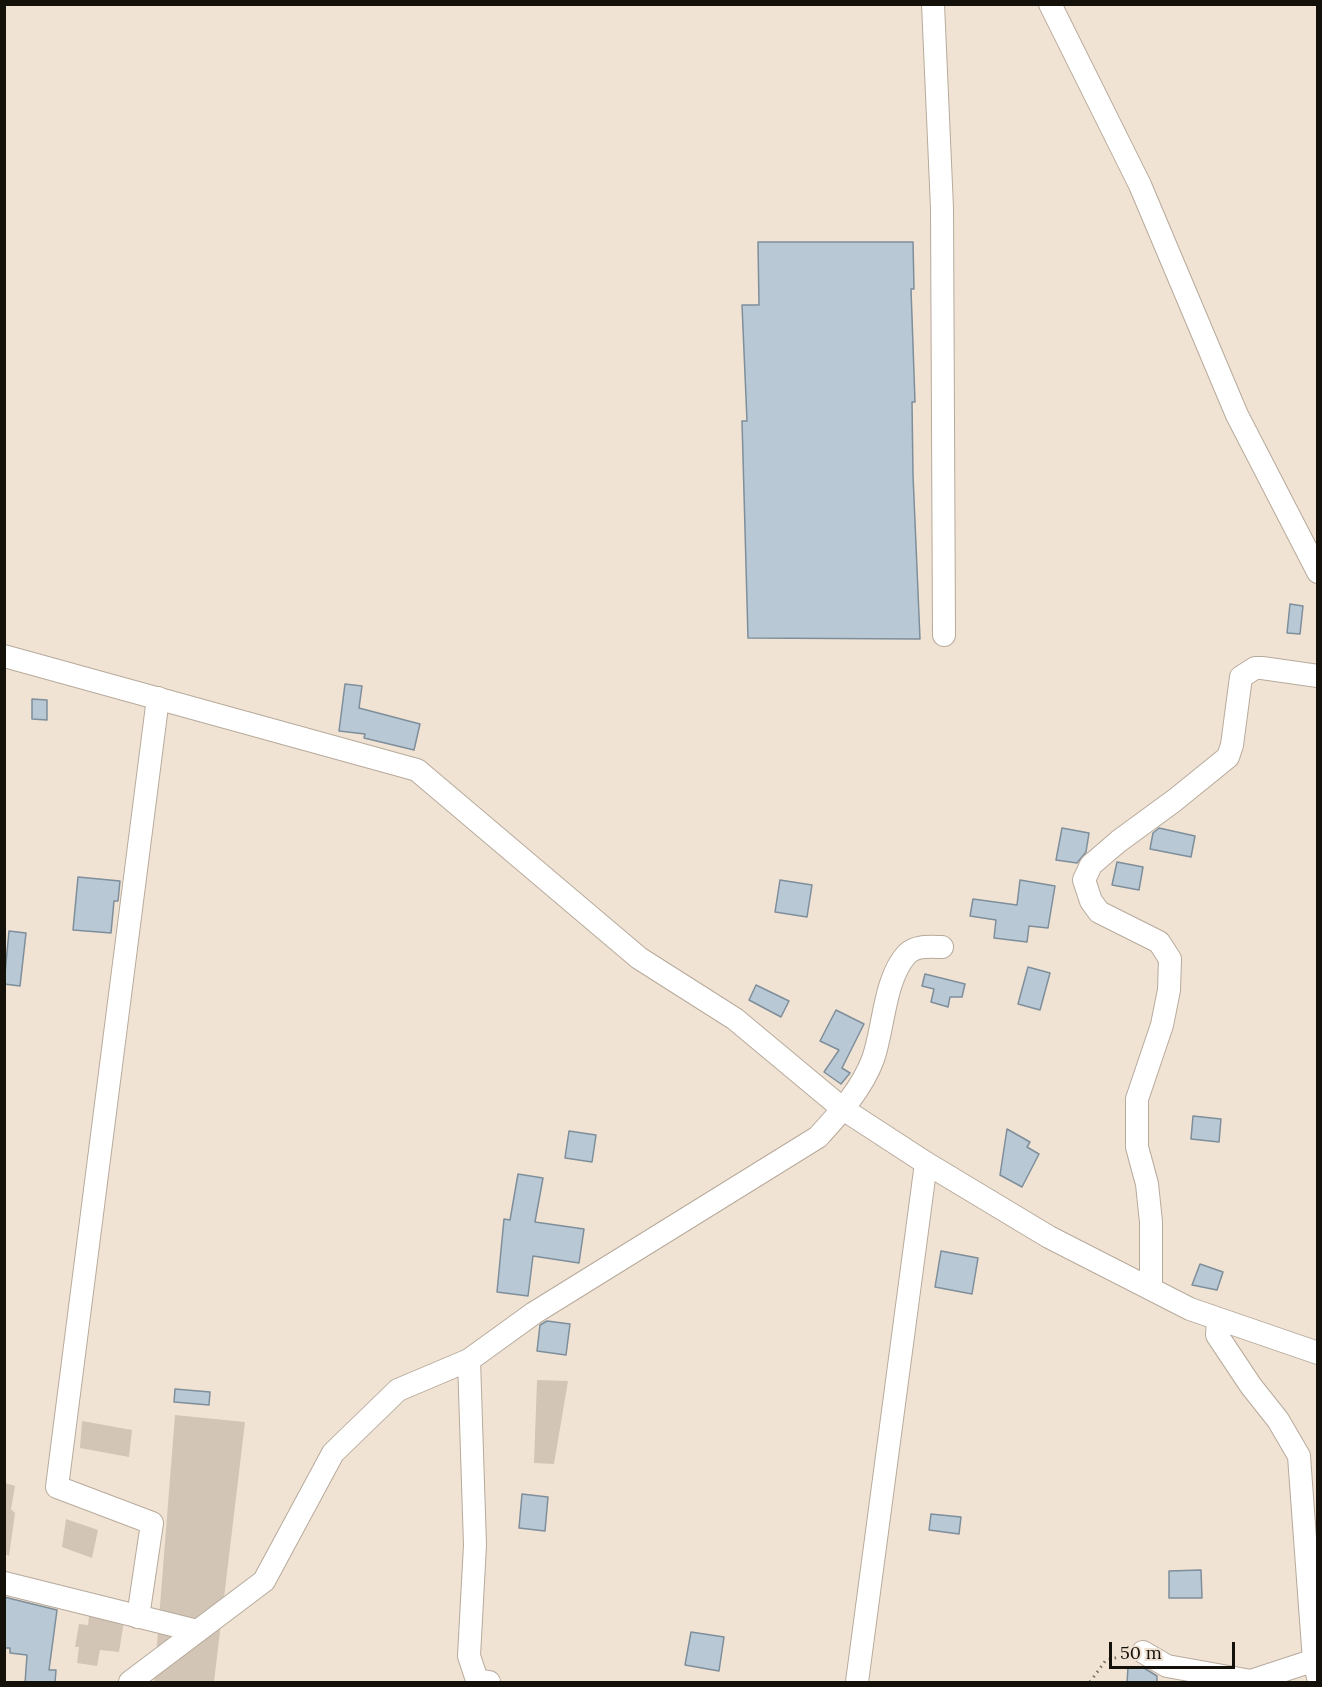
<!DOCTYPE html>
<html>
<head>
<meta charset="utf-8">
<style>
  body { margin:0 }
  #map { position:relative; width:1322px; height:1687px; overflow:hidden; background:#f1e3d4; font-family:Lora,serif }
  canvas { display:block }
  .frame { position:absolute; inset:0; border:6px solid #14100a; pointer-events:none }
  .scale { position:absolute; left:1109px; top:1642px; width:126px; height:27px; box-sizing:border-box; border:3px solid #14100a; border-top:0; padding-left:8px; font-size:18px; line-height:21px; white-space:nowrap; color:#14100a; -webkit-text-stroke:4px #f1e3d4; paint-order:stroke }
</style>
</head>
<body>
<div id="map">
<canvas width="1322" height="1687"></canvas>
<div class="frame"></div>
<div class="scale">50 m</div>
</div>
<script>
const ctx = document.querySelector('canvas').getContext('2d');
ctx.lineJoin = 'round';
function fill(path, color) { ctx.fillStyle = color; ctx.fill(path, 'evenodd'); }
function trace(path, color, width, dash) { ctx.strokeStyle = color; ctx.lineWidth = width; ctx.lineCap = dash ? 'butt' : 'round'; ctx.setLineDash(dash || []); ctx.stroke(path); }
fill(new Path2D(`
  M537,1380l31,1 -14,83 -20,-1z
  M175,1415l70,7 -31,260h-60z
  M82,1421l50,9 -3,27 -49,-9z
  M5,1483l10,3 -4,23 4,4 -6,43 -4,-2z
  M66,1519l32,11 -6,28 -30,-11z
  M89,1616l35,5 -5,31 -19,-2 -3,16 -20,-3 2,-16h-4l4,-23 9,1z`), '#d3c5b5');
const building = new Path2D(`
  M758,242h155l1,47h-3l4,113h-3l1,73 7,164 -172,-1 -6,-217h5l-5,-116h17z
  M1290,604l13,2 -3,28 -13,-1z
  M345,684l17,2 -3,22 61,16 -6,26 -50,-12 1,-4 -26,-3z
  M32,699l15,1v20l-15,-1z
  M1062,828l27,5 -3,19 -9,11 -21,-3z
  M1159,828l36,8 -4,21 -41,-8 3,-16z
  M1117,862l26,5 -4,23 -27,-5z
  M78,877l42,4 -2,20h-4l-3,32 -38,-3z
  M780,880l32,5 -5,32 -32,-5z
  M1020,880l35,6 -7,42 -19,-2 -2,16 -33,-4 2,-18 -26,-4 3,-17 44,6z
  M9,931l17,2 -6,53 -16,-2z
  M1028,967l22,6 -10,37 -22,-6z
  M925,974l40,10 -3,13h-12l-2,10 -17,-5 3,-13 -12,-3z
  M756,985l33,16 -8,16 -32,-17z
  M836,1010l28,14 -22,44 8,5 -9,11 -17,-12 15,-22 -19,-9z
  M1193,1116l28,3 -2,23 -28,-3z
  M1007,1129l23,13 -3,5 12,7 -17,33 -22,-12z
  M569,1131l27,4 -4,27 -27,-4z
  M518,1174l25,4 -8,44 49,7 -5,34 -46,-7 -5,40 -31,-4 7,-73 6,1z
  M941,1251l37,7 -6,36 -37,-7z
  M1200,1264l23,8 -6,18 -25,-5z
  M547,1321l23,3 -4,31 -29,-4 3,-26z
  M175,1389l35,3 -1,13 -35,-3z
  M522,1494l26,3 -3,34 -26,-3z
  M931,1514l30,3 -2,17 -30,-4z
  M1201,1570l1,28h-33v-27z
  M4,1597l53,13 -8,60h7l-1,13h-30l2,-28 -17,-2v-5h-6z
  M691,1632l33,5 -5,34 -34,-6z
  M1128,1667l16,1 13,8v7h-30z`);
fill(building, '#b8c9d5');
trace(building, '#7e8e9a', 1.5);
const minor = new Path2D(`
  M933,4l9,204 2,427
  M1050,4l90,181 97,230 81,157
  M4,656l413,114 222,188 96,61 108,90 83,54 123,74 141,72 128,44
  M1151,1289v-67l-4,-38 -10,-37v-48l25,-74 7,-35 1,-31 -11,-17 -60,-30 -8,-11 -7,-21 7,-15 28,-24 56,-41 53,-43 4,-12 9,-68 14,-9h7l56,8
  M1218,1319l-1,16 34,51 27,34 21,36 15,205 4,16
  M469,1360l6,185 -6,111 8,24 12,2
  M4,1583l193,48
  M138,1617l14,-94 -95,-36 101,-789
  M1143,1652l24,14 84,15 67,-22
  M130,1682l134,-101 69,-128 65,-63 71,-30 65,-47 284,-176c21,-23 44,-48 55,-78 11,-31 11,-80 34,-105 9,-9 23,-7 35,-7
  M857,1682l69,-519`);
trace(minor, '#b7aa9b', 24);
trace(new Path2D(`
  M1090,1682l16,-22 18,-4`), '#786f65', 3, [1.5, 4.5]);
trace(minor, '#fff', 22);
</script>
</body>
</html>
